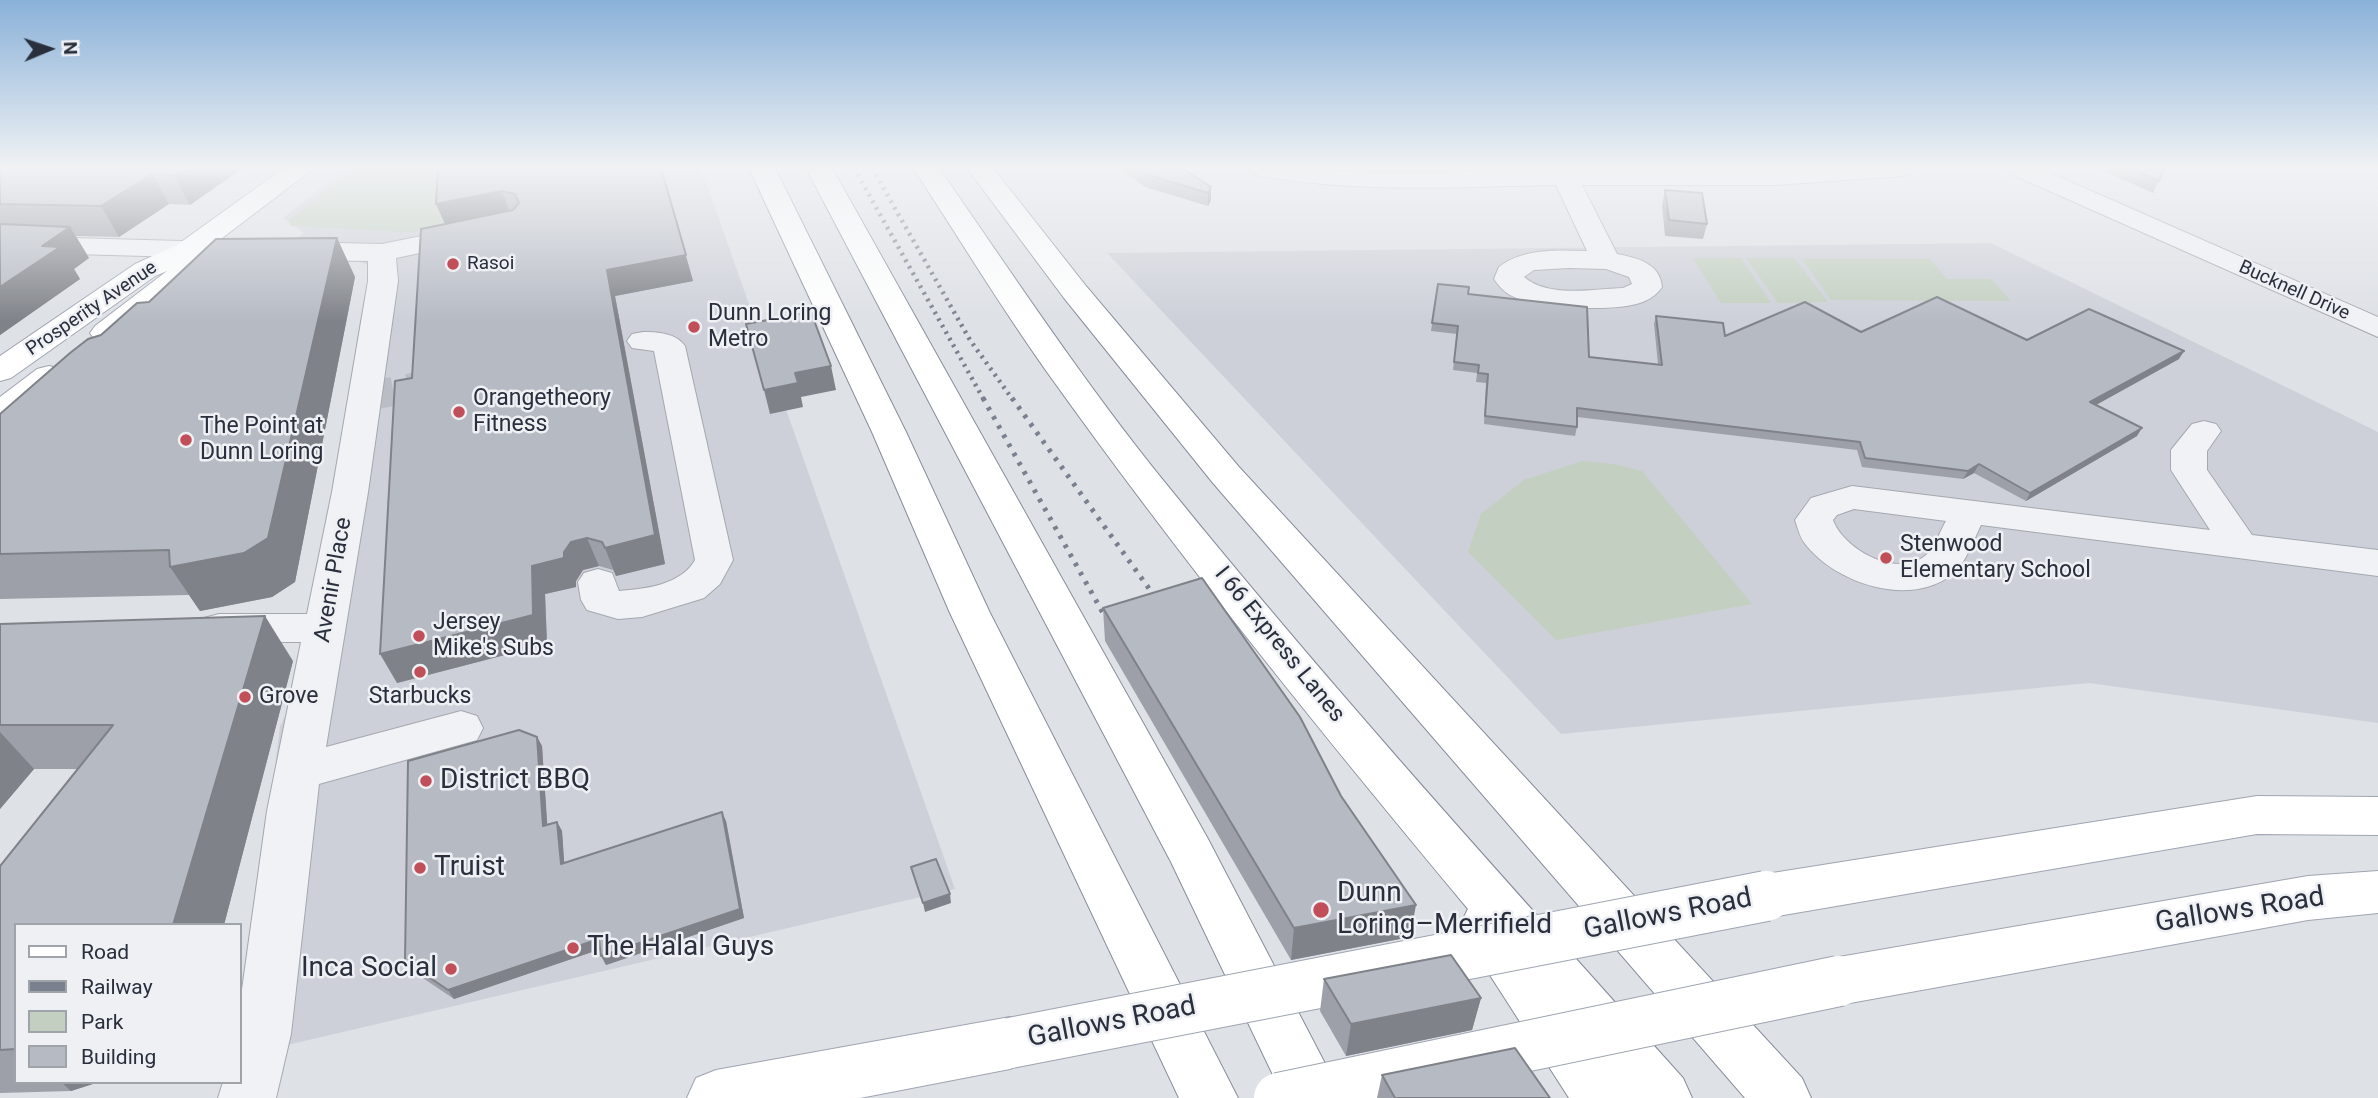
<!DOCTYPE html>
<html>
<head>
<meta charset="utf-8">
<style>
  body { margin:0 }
  #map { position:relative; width:2378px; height:1098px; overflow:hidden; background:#dee1e6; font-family:Roboto,sans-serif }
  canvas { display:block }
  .legend { position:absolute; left:14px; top:923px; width:228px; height:161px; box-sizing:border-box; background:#eef0f4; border:2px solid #9fa3aa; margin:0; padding:9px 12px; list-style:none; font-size:21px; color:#292f3c }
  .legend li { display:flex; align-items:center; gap:14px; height:35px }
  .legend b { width:35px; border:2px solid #9fa3aa }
  .north { position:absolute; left:14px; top:14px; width:70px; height:70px; -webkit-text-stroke:5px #eef0f4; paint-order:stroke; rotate:88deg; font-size:19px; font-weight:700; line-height:28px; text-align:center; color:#292f3c }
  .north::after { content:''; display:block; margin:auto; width:24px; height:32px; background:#292f3c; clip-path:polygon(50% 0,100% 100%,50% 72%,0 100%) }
</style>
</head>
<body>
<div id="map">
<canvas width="2378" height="1098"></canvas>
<ul class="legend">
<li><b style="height:9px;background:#fff"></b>Road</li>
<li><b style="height:9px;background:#79808e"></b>Railway</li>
<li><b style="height:19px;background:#c3cfc0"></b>Park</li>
<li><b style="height:19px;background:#b6bac3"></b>Building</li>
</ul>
<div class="north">N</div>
</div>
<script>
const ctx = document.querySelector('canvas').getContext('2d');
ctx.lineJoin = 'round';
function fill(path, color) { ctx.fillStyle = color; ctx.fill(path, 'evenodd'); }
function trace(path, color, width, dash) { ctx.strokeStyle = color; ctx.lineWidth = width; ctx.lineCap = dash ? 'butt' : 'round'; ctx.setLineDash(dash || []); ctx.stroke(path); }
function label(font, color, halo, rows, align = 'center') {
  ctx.font = font + ' Roboto,sans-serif'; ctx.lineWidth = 5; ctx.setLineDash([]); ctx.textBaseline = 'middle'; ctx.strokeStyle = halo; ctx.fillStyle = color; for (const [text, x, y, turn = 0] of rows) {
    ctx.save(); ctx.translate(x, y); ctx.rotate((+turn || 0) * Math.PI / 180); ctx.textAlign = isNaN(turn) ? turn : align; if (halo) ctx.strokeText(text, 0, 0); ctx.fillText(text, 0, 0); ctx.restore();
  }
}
fill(new Path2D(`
  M347,168h354l254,721 -715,167v-45l9,-24 31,-261 36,-67 57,-387 -6,-7 -15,-7 -74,-4 26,-21 -21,-15z
  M1991,243l387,189v291l-289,-40 -528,51 -454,-481z`), '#cdd0d8');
fill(new Path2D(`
  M356,168h92l-1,58 -37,6 -119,-6 -3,-5z
  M1693,258h48l30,45h-50z
  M1746,258h48l34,44 -50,1z
  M1802,259h128l17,20h44l20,22 -180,-1z
  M1582,461l32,3 28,7 110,133 -196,36 -88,-88 13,-38 43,-34z`), '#c3cfc0');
trace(new Path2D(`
  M365,397l80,-16`), '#babdc4', 29, [29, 15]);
const minor = new Path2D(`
  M1248,168l164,5 136,-5h368l-4,5 -9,3 -127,9h-194l35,69c20,4 43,9 45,33 -4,6 -10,11 -17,14 -26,12 -110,8 -135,-6 -7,-4 -12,-10 -16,-16l5,-12c24,-19 59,-17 88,-16l-31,-66c-99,2 -197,8 -295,-9l-9,-3zM1569,268l37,1 23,8 3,7 -9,4c-30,1 -75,10 -99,-11l10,-7z
  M2005,168h34l339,149v20l-369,-164z
  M471,226l10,2 4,6 -4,6 -85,18 2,23 -30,211 -42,255 135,-36 16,5 6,12 -6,12 -158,44 -28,250 -15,64h-58l5,-16h17v-78l27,-193 34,-169h-82l-15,-4 -6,-10 6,-10 15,-4h88l25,-122 36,-211v-20l-76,-1 -10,-3 -4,-6 4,-6 10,-3 90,2z
  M0,236l218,6 10,2 4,6 -4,6 -10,2 -218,-6z
  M643,332c15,0 33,1 42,14l48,214 -13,24 -16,14 -62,19 -24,2 -31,-9 -6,-10 -3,-18 6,-9 14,-4 14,4 7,18c26,-2 62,-6 76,-31l-41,-209 -22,-3 -5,-7 5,-7z
  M2204,421l12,3 5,7 -14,20v19l45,65 126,15v26l-397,-51c-8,16 -16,41 -31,51 -42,31 -114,7 -144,-31 -6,-7 -8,-16 -11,-25l16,-22 41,-12 358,44 -39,-60v-20l21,-26zM1854,509l92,12c-7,12 -12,30 -24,37 -29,19 -79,-10 -89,-38l4,-5z`);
const major = new Path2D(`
  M284,168h30l-114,87 -4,19 -5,6 -74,60 -11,2 -11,-2 -5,-7 5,-7 72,-55 -12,5 -144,102 -11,3v-25l135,-92 42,-19z
  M49,366l12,3 4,7 -4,7 -49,37 -12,3v-26l37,-28z
  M2257,796l121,1v38l-121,-1 -491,84 -18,-7 -7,-15 7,-15 18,-7z
  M2378,871v42l-70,7 -469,85 -19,-7 -8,-17 8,-17 19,-7 469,-81z
  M1010,1017l20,8 8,18 -8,18 -20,8 -150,29h-173l9,-20 20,-8z`);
const highway = new Path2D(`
  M749,168h26l131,264 84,181 248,485h-59l-229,-485 -78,-181z
  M806,168h26l376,671 135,259h-59l-113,-236z
  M913,168h26c74,107 146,216 228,317 165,204 341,398 516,593l9,20h-123l-101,-157 -8,-16 8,-16c-146,-175 -289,-352 -421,-537 -47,-66 -89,-136 -134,-204z
  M967,168h26l93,118 153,181 563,611 9,20h-66l-532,-615 -149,-185z`);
trace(minor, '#a4a8b0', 2);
trace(major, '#9fa5b1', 2);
trace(highway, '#878e9b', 2);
fill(minor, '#f1f2f5');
fill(major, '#fff');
fill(highway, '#fff');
trace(new Path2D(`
  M854,168l130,232
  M872,168l98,172 43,60`), '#79808e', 4.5, [2.5, 5]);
trace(new Path2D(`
  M983,398l130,233
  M1012,398l151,210`), '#79808e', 5, [3.5, 7]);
trace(new Path2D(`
  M1393,956l17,25
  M1317,978l16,27
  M1435,1019l52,79
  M1351,1035l38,63`), '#79808e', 7, [4.5, 9]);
const majorBridge = new Path2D(`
  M1010,1043l756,-147
  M1279,1098l560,-117`);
trace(majorBridge, '#9fa5b1', 52, []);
trace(majorBridge, '#fff', 50);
fill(new Path2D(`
  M0,168h243l-53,37 -21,-1 -50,33 -43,-1 13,22 -15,11 6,10 -80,56z
  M438,168h223l32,113 -78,15 50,268 -49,12 -3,-6 -14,-4 -16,4 -7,11v6l-31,7 2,50 -150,39 15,-305 33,-154 -9,-20z
  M1119,168h63l29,19v13l-3,6 -63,-19z
  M2097,168h68l-12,25z
  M1665,190l42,34 -4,15 -38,-3 -3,-31z
  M337,238l18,39 -60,305 -23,15 -72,14 -11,-16 -189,4v-185l101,-79 48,-33z
  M1438,284l30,10 121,63 69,7 -4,-40 2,-8 69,20 136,-4 166,8 152,19 -83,46 41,31 -111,65 -52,-28 -11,6 -101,-12 -5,-17 -280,-33v10l-2,9 -91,-12 2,-41 -10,-1 1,-9 -24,-3 4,-36 -26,-3z
  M1103,608l238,188 69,141 -119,23 -186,-319z
  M0,624l293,37 -69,264h-208v157h83l-28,9 -71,2v-227l77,-97h-43l-34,40z
  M537,737l5,9 5,79 10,-3 5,9 2,32 162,-42 18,97 -138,47 -6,-16 -146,50 -43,-29 -6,-9z
  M1324,979l157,19 -9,32 -126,26 -26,-45z
  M1382,1075l168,23h-173z`), '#9da0a8');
fill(new Path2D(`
  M184,168h59l-53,37 -16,-30z
  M661,168l32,113 -78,15 50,268 -49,12 -11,-28 2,-278z
  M152,174l17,30 -50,33 -18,-31z
  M1211,187v13l-3,6v-13z
  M502,191l9,24 -64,13 -11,-24z
  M70,227l19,31 -15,11 6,10 -80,56v-48l42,-41z
  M337,238l18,39 -60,305 -23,15 -72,14 -30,-44z
  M2184,351l-5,8 -94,52 5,-9z
  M831,366l5,24 -35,7 2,10 -33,7 -6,-24 31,-17z
  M2142,428l-5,8 -111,65 4,-8z
  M1979,464l-5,9 -11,6 5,-8z
  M587,538l12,28 -16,4 -7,11v6l-31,7 2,50 -150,39 -17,-29 152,-88 32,-14 7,-10z
  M265,616l28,45 -69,264h-51z
  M0,732l34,37 -34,40z
  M537,737l5,9 6,89 -5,-9z
  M722,812l4,9 18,97 -138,47 -5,-9z
  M557,822l5,9 3,42 -4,-9z
  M950,894l1,9 -26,9 -2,-9z
  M1416,905l-6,32 -119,23 3,-32z
  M599,939l5,9 -150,51 -6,-9z
  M1481,998l-9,32 -126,26 5,-32z
  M61,1082h38l-28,9z`), '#7f8288');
const building = new Path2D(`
  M0,168h184l-10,7 -22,-1 -51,32 -101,-2z
  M438,168h223l25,87 -79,15 48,265 -50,13 -3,-6 -15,-4 -16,4 -7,10v6l-32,8 1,49 -153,39 15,-273 17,-3 9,-149 92,-19 6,-7 -4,-9 -13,-3 -66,13z
  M1137,168h45l29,19 -3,6 -63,-19z
  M2129,168h36l-6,13z
  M1665,190l37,3 5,31 -38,-4z
  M0,224l70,3 -28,19 18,1 -60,40z
  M337,238l-69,300 -24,15 -74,14 -1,-17 -169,4v-140l70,-61 18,-14 13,-4 36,-32 12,-1 67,-63z
  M1438,284l31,3 -1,7 119,13 2,50 73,8 -6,-49 67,7 2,13 80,-34 56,30 76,-35 90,43 62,-31 95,42 -94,51 52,26 -112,65 -51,-29 -11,7 -103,-13 -5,-16 -283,-34v19l-92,-11 3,-42 -10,-1 1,-8 -25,-3 4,-36 -26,-3z
  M811,312l20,54 -36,7 3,10 -34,7 -18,-66z
  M1202,578l98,139 41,79 75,109 -122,23 -191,-320z
  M265,616l-92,309h-157v124l-16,1v-184l113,-141h-113v-101z
  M519,730l18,7 6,89 14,-4 4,42 161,-52 18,97 -139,47 -2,-17 -151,51 -43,-29 3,-200z
  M936,859l14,35 -27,9 -12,-36z
  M1451,955l30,43 -130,26 -27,-45z
  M1515,1048l35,50h-155l-13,-23z`);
fill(building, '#b6bac3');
trace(building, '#7f8288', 2);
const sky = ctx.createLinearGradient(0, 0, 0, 322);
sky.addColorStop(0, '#8ab1d9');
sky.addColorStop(0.52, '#f0f2f4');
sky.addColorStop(1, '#f0f2f400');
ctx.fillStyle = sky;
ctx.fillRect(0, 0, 2378, 322);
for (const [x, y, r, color] of [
  [453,264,7,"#c04f59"],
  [694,327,7,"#c04f59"],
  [459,412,7,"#c04f59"],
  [186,440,7,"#c04f59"],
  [1886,558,7,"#c04f59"],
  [419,636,7,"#c04f59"],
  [420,672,7,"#c04f59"],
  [245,697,7,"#c04f59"],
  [426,781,7,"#c04f59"],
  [420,868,7,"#c04f59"],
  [1321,910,9,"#c04f59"],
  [573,948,7,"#c04f59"],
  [451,969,7,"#c04f59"]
]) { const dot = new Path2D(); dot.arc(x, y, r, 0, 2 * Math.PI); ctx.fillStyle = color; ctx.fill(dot); trace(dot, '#eef0f4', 2.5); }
label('19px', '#292f3c', '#eef0f4', [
  ["Rasoi",467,264]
], 'left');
label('19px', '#292f3c', '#eef0f4', [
  ["Bucknell Drive",2294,291,24],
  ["Prosperity Avenue",92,309,-34]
]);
label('23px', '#292f3c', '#eef0f4', [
  ["Dunn Loring",708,314],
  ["Metro",708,340],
  ["Orangetheory",473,399],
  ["Fitness",473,425],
  ["The Point at",200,427],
  ["Dunn Loring",200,453],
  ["Stenwood",1900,545],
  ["Elementary School",1900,571],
  ["Jersey",433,623],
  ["Mike's Subs",433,649],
  ["Grove",259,697],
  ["Starbucks",420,697,"center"]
], 'left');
label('23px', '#292f3c', '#eef0f4', [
  ["Avenir Place",334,580,-80],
  ["I 66 Express Lanes",1279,645,51]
]);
label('28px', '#292f3c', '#eef0f4', [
  ["District BBQ",440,781],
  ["Truist",434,868],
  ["Dunn",1337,894],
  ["Loring–Merrifield",1337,926],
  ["The Halal Guys",587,948],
  ["Inca Social",437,969,"right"]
], 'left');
label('28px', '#292f3c', '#eef0f4', [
  ["Gallows Road",2240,911,-9],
  ["Gallows Road",1668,915,-11],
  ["Gallows Road",1112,1023,-11]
]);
</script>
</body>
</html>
